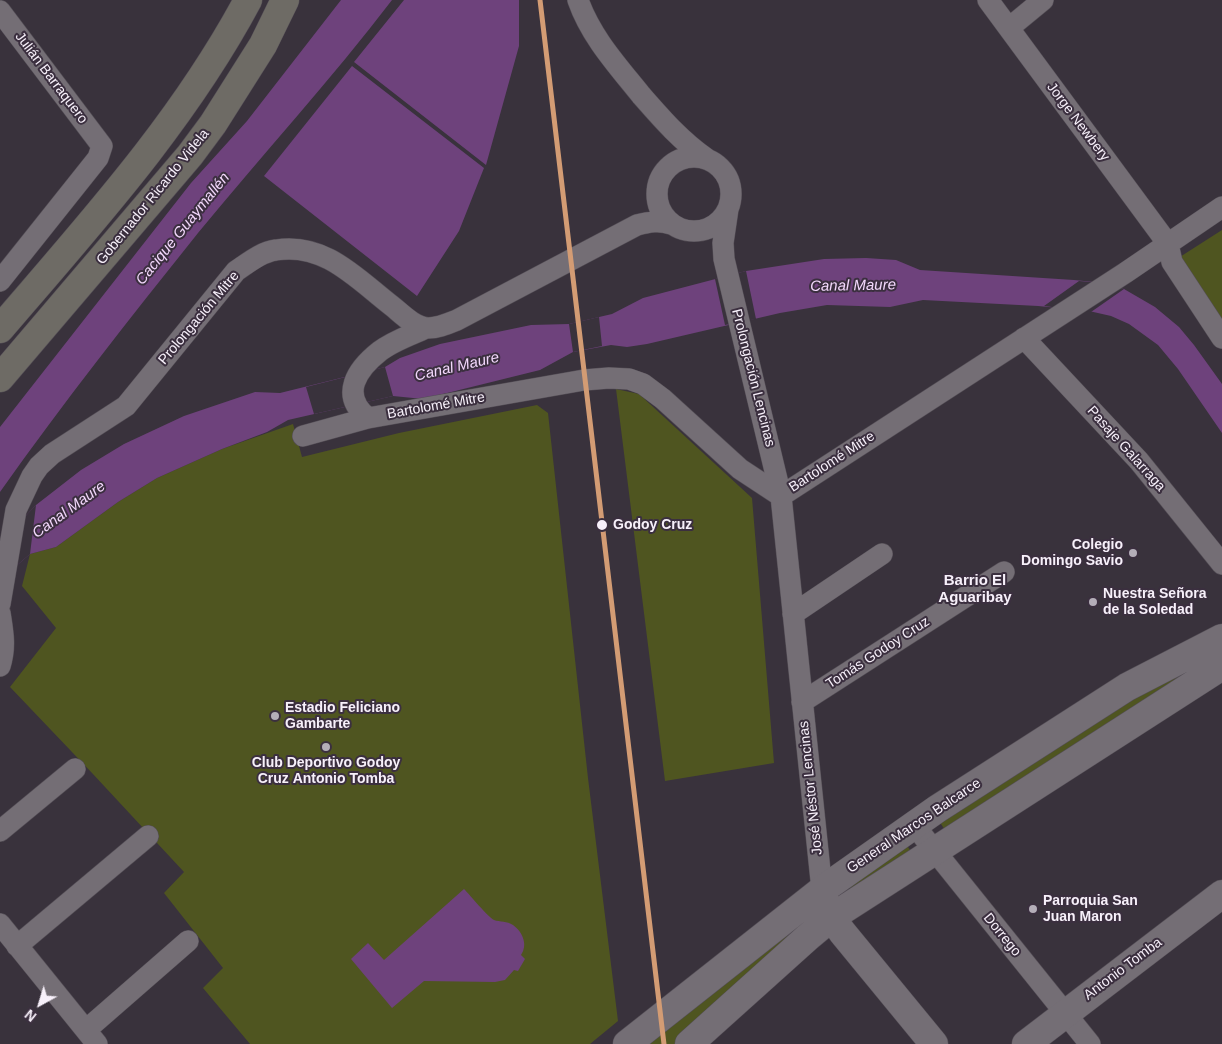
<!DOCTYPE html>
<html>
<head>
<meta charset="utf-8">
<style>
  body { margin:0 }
  #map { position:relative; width:1222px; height:1044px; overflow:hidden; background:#39323c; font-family:Arial,sans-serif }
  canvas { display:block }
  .north { position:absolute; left:15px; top:979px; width:50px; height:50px; -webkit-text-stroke:4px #3b2f3f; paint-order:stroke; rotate:219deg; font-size:14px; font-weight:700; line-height:20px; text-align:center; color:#f7f0fa }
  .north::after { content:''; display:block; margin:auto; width:18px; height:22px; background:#f7f0fa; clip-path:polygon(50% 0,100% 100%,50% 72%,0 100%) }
</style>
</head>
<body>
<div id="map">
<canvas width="1222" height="1044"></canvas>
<div class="north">N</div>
</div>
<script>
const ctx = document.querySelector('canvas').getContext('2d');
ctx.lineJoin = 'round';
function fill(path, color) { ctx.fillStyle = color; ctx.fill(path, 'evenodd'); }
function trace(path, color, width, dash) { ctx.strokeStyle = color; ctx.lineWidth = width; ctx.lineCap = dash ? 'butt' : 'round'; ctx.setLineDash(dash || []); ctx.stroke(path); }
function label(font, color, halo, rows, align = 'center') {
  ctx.font = font + ' Arial,sans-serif'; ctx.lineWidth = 4; ctx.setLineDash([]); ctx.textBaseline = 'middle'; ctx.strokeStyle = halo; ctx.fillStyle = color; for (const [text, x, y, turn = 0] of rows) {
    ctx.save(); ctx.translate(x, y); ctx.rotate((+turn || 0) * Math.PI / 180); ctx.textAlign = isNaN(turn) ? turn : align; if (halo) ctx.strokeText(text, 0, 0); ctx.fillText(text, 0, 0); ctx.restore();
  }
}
fill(new Path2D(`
  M1222,230v108l-50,-76z
  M616,389l23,5 113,104 22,265 -109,18z
  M537,405l11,8 40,365 30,243 -28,23h-340l-47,-56 20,-20 -59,-75 20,-21 -92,-99 -82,-86 46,-59 -34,-42 8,-32 26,-7 62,-45 39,-24 65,-29 71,-25 9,33 97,-24z
  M1222,654l-277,176 -6,-9 207,-132z
  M906,844l6,9 -59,40 -6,-9z
  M808,918l2,2 -134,124h-29z`), '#4f5520');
fill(new Path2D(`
  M341,0h51c-61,80 -130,155 -194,233 -68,85 -135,170 -198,259v-65l191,-244 56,-62z
  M404,0h115v46l-33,119 -132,-103z
  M352,66l132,102 -25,63 -42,65 -153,-120z
  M866,258l30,2 24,10 154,10 30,3 20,6 31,18 24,20 15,18 28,39v49l-44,-64 -20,-24 -29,-21 -18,-8 -22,-5 -51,-5 -115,-6 -33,7 -63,-2 -47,8 -133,31 -20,3 -16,-2 -38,7 -33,18 -117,29 -30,-3 -105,24 -21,12 -45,17 -65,29 -39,24 -62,45 -26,7 -30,26v-37l36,-38 45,-35 43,-26 60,-28 71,-24 25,1 105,-26 15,-9 40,-14 91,-19 38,-1 43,-10 31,-16 103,-27 78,-12z
  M464,889c6,6 24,28 30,31 6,2 13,1 19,5 10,7 15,20 8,30l4,4 -7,12 -4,-1 -9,10 -10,2 -71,-1 -32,27 -41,-49 17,-16 16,17z`), '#6e427c');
fill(new Path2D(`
  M746,271l10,48 -31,6 -10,-46z
  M1079,281l25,2 20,6 -33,23 -47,-6z
  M599,317l3,29 -29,6 -4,-28z
  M385,367l8,29 -79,18 -8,-27z
  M36,505l-6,49 -30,26v-37z`), '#39323c');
const street = new Path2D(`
  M578,0c13,37 39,65 63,95 21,24 40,46 66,64
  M988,0l180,244 4,18 50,76
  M0,11l102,135 -4,12 -98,123
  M1009,28l34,-28
  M657 194a37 37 0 1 1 74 0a37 37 0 1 1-74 0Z
  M728,209l-5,34 1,16 57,237 41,394
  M1024,338l115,123 83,103
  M368,418c-29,-23 -11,-49 12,-67 13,-10 31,-16 46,-23
  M303,436l65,-18 216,-38 25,-2 20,1 14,5 20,15 77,70 41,27
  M781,496l344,-223 97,-66
  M0,604l16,-94 16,-34 7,-10 13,-12 74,-48 110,-135c12,-8 25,-19 40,-21 49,-8 81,29 116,56 10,8 22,21 36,22 10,0 19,-4 29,-8l180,-95c12,-3 22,-5 34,-1
  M0,613c3,19 6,34 0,53
  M793,614l89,-60
  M802,702l202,-130
  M914,825l176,219
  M0,831l75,-62
  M0,924l97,120
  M17,946l131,-110
  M86,1030l102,-89`);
const secondary = new Path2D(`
  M825,901l7,16 10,15 92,112
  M627,1044l195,-154 115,-81 190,-122 95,-49
  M689,1044l119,-107 24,-20 390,-251
  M1026,1044l196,-150`);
const highway = new Path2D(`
  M0,329c89,-104 183,-207 248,-329
  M0,378l190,-223 23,-31 50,-79 22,-45`);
trace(street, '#544e56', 22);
trace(secondary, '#544e56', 29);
trace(highway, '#544e56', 29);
trace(street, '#746e75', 21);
trace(secondary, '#746e75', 28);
trace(highway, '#6e6b65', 28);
trace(new Path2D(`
  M540,0l124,1044`), '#d39c74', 5);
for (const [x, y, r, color] of [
  [602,525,6,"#f7f0fa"],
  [1133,553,5,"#b4aeb8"],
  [1093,602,5,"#b4aeb8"],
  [275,716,5,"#b4aeb8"],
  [326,747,5,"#b4aeb8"],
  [1033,909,5,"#b4aeb8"]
]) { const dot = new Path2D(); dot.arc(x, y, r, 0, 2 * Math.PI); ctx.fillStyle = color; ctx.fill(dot); trace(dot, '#3b2f3f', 2); }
label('14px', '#f7f0fa', '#3b2f3f', [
  ["Julián Barraquero",51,78,53],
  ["Jorge Newbery",1078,122,53],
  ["Gobernador Ricardo Videla",153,197,-51],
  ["Prolongación Mitre",199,318,-50],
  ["Prolongación Lencinas",753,378,76],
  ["Bartolomé Mitre",436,406,-10],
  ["Pasaje Galarraga",1126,449,48],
  ["Bartolomé Mitre",832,462,-33],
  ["Tomás Godoy Cruz",878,653,-33],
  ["José Néstor Lencinas",811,788,-96],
  ["General Marcos Balcarce",914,826,-34],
  ["Dorrego",1002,935,51],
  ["Antonio Tomba",1123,969,-37]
]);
label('bold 14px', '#f7f0fa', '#3b2f3f', [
  ["Godoy Cruz",613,525]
], 'left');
label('bold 14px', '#f7f0fa', '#3b2f3f', [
  ["Colegio",1123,545,"right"],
  ["Domingo Savio",1123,561,"right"],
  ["Nuestra Señora",1103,594],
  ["de la Soledad",1103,610],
  ["Estadio Feliciano",285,708],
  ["Gambarte",285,724],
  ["Club Deportivo Godoy",326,763,"center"],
  ["Cruz Antonio Tomba",326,779,"center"],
  ["Parroquia San",1043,901],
  ["Juan Maron",1043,917]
], 'left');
label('italic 15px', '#f3d8fc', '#3b2f3f', [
  ["Cacique Guaymallén",183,229,-51],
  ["Canal Maure",853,286,-1],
  ["Canal Maure",457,367,-13],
  ["Canal Maure",69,510,-36]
]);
label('bold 15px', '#f7f0fa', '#3b2f3f', [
  ["Barrio El",975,581],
  ["Aguaribay",975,598]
]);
</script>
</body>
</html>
